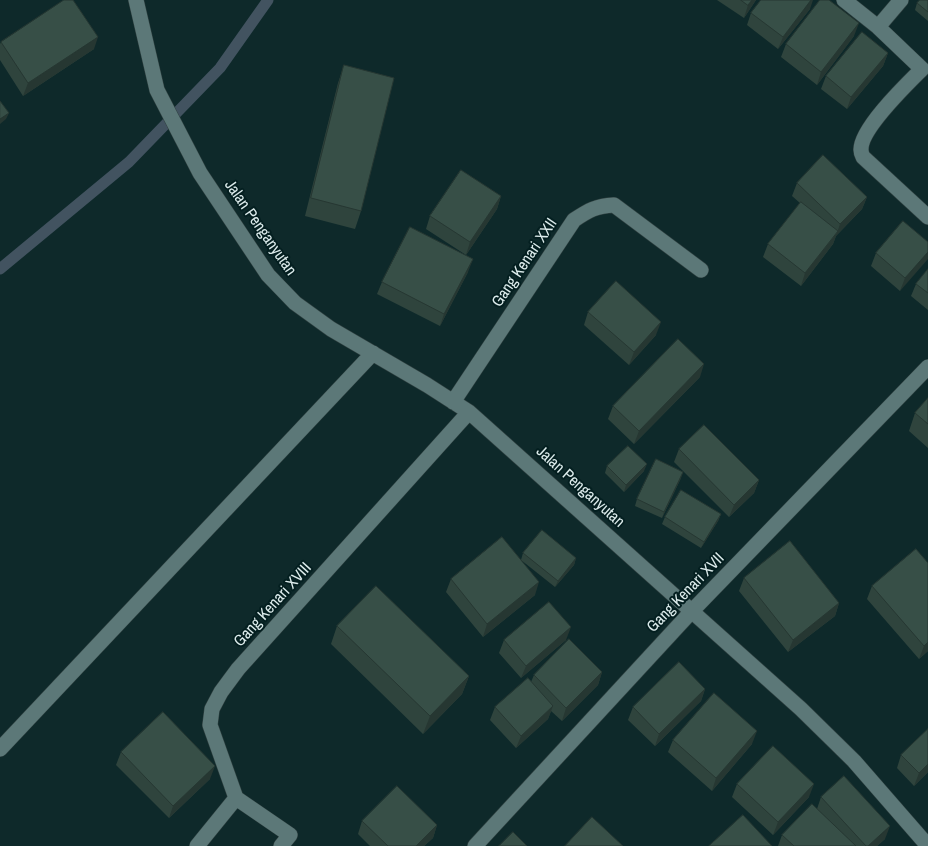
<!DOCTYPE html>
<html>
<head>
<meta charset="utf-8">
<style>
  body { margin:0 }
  canvas { display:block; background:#0e292a }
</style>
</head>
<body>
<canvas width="928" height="846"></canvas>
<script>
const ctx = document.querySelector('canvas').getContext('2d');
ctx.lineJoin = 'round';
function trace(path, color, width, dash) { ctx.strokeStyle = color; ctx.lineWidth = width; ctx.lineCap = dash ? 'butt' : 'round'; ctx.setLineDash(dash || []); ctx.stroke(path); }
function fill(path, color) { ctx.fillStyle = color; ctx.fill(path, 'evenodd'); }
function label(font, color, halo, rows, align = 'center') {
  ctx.font = font + ' "Archivo Narrow",sans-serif'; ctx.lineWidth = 4; ctx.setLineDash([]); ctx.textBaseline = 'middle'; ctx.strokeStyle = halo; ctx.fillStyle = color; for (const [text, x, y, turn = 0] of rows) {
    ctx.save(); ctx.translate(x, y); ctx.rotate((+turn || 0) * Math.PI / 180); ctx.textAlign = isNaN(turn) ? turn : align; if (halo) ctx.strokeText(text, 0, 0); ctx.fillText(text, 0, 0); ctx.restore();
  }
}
trace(new Path2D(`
  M0,269l129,-107 91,-94 48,-68`), '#425360', 11);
const minor = new Path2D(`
  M136,0l21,90 43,83 68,102 27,28 36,26 96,56 42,27 332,297 53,52 74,85
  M844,0l34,27 44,42c-15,15 -62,60 -61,81 0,2 1,5 2,7l65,60
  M878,27l23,-27
  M453,402l121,-182c15,-10 22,-14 40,-15l87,65
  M0,749l373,-396
  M236,798l54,37 -9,11
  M197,846l39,-48 -26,-73 2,-16 9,-17 17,-23 231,-257
  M475,846l216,-234 237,-245`);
trace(minor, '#314242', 16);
trace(minor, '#5c7878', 15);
fill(new Path2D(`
  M717,0h39l-12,18z
  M928,0v21l-13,-11 2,-7z
  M810,9l-32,40 -31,-24 4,-12z
  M854,36l-37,49 -36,-28 5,-13z
  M1,42l93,7 -71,47 -23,-36v-16z
  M888,53l-5,13 -36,43 -26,-20 5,-13z
  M344,65l17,146 -6,18 -50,-13 33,-133z
  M797,183l70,14 -5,12 -26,27 -3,8 -32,42 -38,-29 5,-13 32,-41 -8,-7z
  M501,196l-4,13 -31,46 -40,-26 4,-13z
  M928,242l-28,49 -29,-25 5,-13z
  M928,269v41l-17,-14 5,-12z
  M468,272l-28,54 -63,-32 5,-12z
  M588,312l68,23 -27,30 -45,-40z
  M700,377l-66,67 -26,-25 5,-13z
  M928,398v50l-19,-17 6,-18z
  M679,449l80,31 -5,13 -25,24 -55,-55z
  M607,466l37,5 -20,21 -19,-19z
  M681,478l-19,40 -27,-12 2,-7z
  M721,514l-3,7 -17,27 -39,-24 3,-7z
  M523,553l53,5 -2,7 -19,22 -34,-27 14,35 -52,42 -37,-45 5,-13 70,-19z
  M928,563v88l-9,8 -52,-60 5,-13z
  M744,578l95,25 -4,13 -47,36 -49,-61z
  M337,626l132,50 -7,18 -39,40 -92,-90z
  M504,640h62l-45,38 -22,-25z
  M602,672l-4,13 -36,36 -11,-10 -3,8 -32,29 -26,-28 5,-13 36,-25 3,-7z
  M705,689l-4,12 -46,45 -27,-26 5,-13z
  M928,729v43l-14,14 -17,-18 4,-13z
  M673,740l79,4 -40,47 -44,-39z
  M121,752l89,27 -41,39 -53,-53z
  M737,784l72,13 -36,38 -41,-38z
  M821,797l64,42 -8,7h-99l4,-11 35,-26z
  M362,821l75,4 -4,13 -9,8h-54l-12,-12z`), '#2f443d');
fill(new Path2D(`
  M752,0h4l-12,18 4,-13z
  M811,0h2l-3,9 -32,40 5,-12z
  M859,23l-5,13 -37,49 4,-13z
  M98,37l-4,12 -71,47 5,-13z
  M888,53l-5,13 -36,43 4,-12z
  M9,113l-3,6 -6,5v-5z
  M501,196l-4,13 -31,46 4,-13z
  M867,197l-5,12 -26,27 -3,8 -32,42 4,-13 32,-40 3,-9z
  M928,252v7l-28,32 5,-13z
  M473,259l-5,13 -28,54 4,-12z
  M661,322l-5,13 -27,30 5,-13z
  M704,364l-4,13 -66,67 5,-13z
  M647,464l-3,7 -20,21 2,-7z
  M683,472l-2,6 -19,40 2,-6z
  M759,480l-5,13 -25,24 5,-12z
  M721,514l-3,7 -17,27 3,-6z
  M576,558l-2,7 -19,22 3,-6z
  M539,582l-4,13 -52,42 4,-13z
  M839,603l-4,13 -47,36 5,-12z
  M571,627l-5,13 -45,38 5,-12z
  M928,642v9l-9,8 5,-13z
  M602,672l-4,13 -36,36 4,-13z
  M469,676l-7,18 -39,40 7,-18z
  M705,689l-4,12 -46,45 4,-12z
  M553,706l-5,13 -32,29 5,-12z
  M757,731l-5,13 -40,47 4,-13z
  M928,764v8l-14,14 5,-13z
  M215,766l-5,13 -41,39 4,-12z
  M814,784l-5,13 -36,38 5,-13z
  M437,825l-4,13 -9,8h-8z
  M890,826l-5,13 -8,7h-9z`), '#263732');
const building = new Path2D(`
  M64,0h9l25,37 -70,46 -27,-41z
  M741,0h11l-4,5z
  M761,0h50l-28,37 -32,-24z
  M820,0h9l30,23 -38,49 -35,-28z
  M920,0h8v12l-11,-9z
  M862,32l26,21 -37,44 -25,-21z
  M344,65l50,13 -33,133 -50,-13z
  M0,101l9,12 -9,6z
  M823,155l44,42 -27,27 -43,-41z
  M461,170l40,26 -31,46 -40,-26z
  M801,202l37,29 -33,42 -37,-29z
  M903,221l25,21v10l-23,26 -29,-25z
  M410,227l63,32 -29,55 -62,-32z
  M928,269v24l-12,-9z
  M616,281l45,41 -27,30 -46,-40z
  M678,339l26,25 -65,67 -26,-25z
  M928,398v26l-13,-11z
  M704,425l55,55 -25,25 -55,-56z
  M628,446l19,18 -21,21 -19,-19z
  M656,459l27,13 -19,40 -27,-13z
  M681,490l40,24 -17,28 -39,-25z
  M542,530l34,28 -18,23 -35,-28z
  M502,537l37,45 -52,42 -36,-45z
  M790,541l49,62 -46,37 -49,-62z
  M916,549l12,14v79l-4,4 -52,-60z
  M376,586l93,90 -39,40 -93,-90z
  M549,602l22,25 -45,39 -22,-26z
  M569,639l33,33 -36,36 -32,-33z
  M679,662l26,27 -46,45 -26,-27z
  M528,678l25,28 -32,30 -26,-29z
  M714,693l43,38 -41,47 -43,-38z
  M163,712l52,54 -42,40 -52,-54z
  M928,729v35l-9,9 -18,-18z
  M773,746l41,38 -36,38 -41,-38z
  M844,776l46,50 -22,20h-2l-45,-49z
  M397,786l40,39 -21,21h-28l-26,-25z
  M812,804l44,42h-62l-12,-11z
  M743,815l29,31h-63z
  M592,817l31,29h-58z
  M513,832l14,14h-28z`);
fill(building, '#374f47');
trace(building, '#263732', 1);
label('16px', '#ddecec', '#041f20', [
  ["Jalan Penganyutan",260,228,55],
  ["Gang Kenari XXII",525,263,-56],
  ["Jalan Penganyutan",580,487,42],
  ["Gang Kenari XVII",686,593,-46],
  ["Gang Kenari XVIII",273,605,-48]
]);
</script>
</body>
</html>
